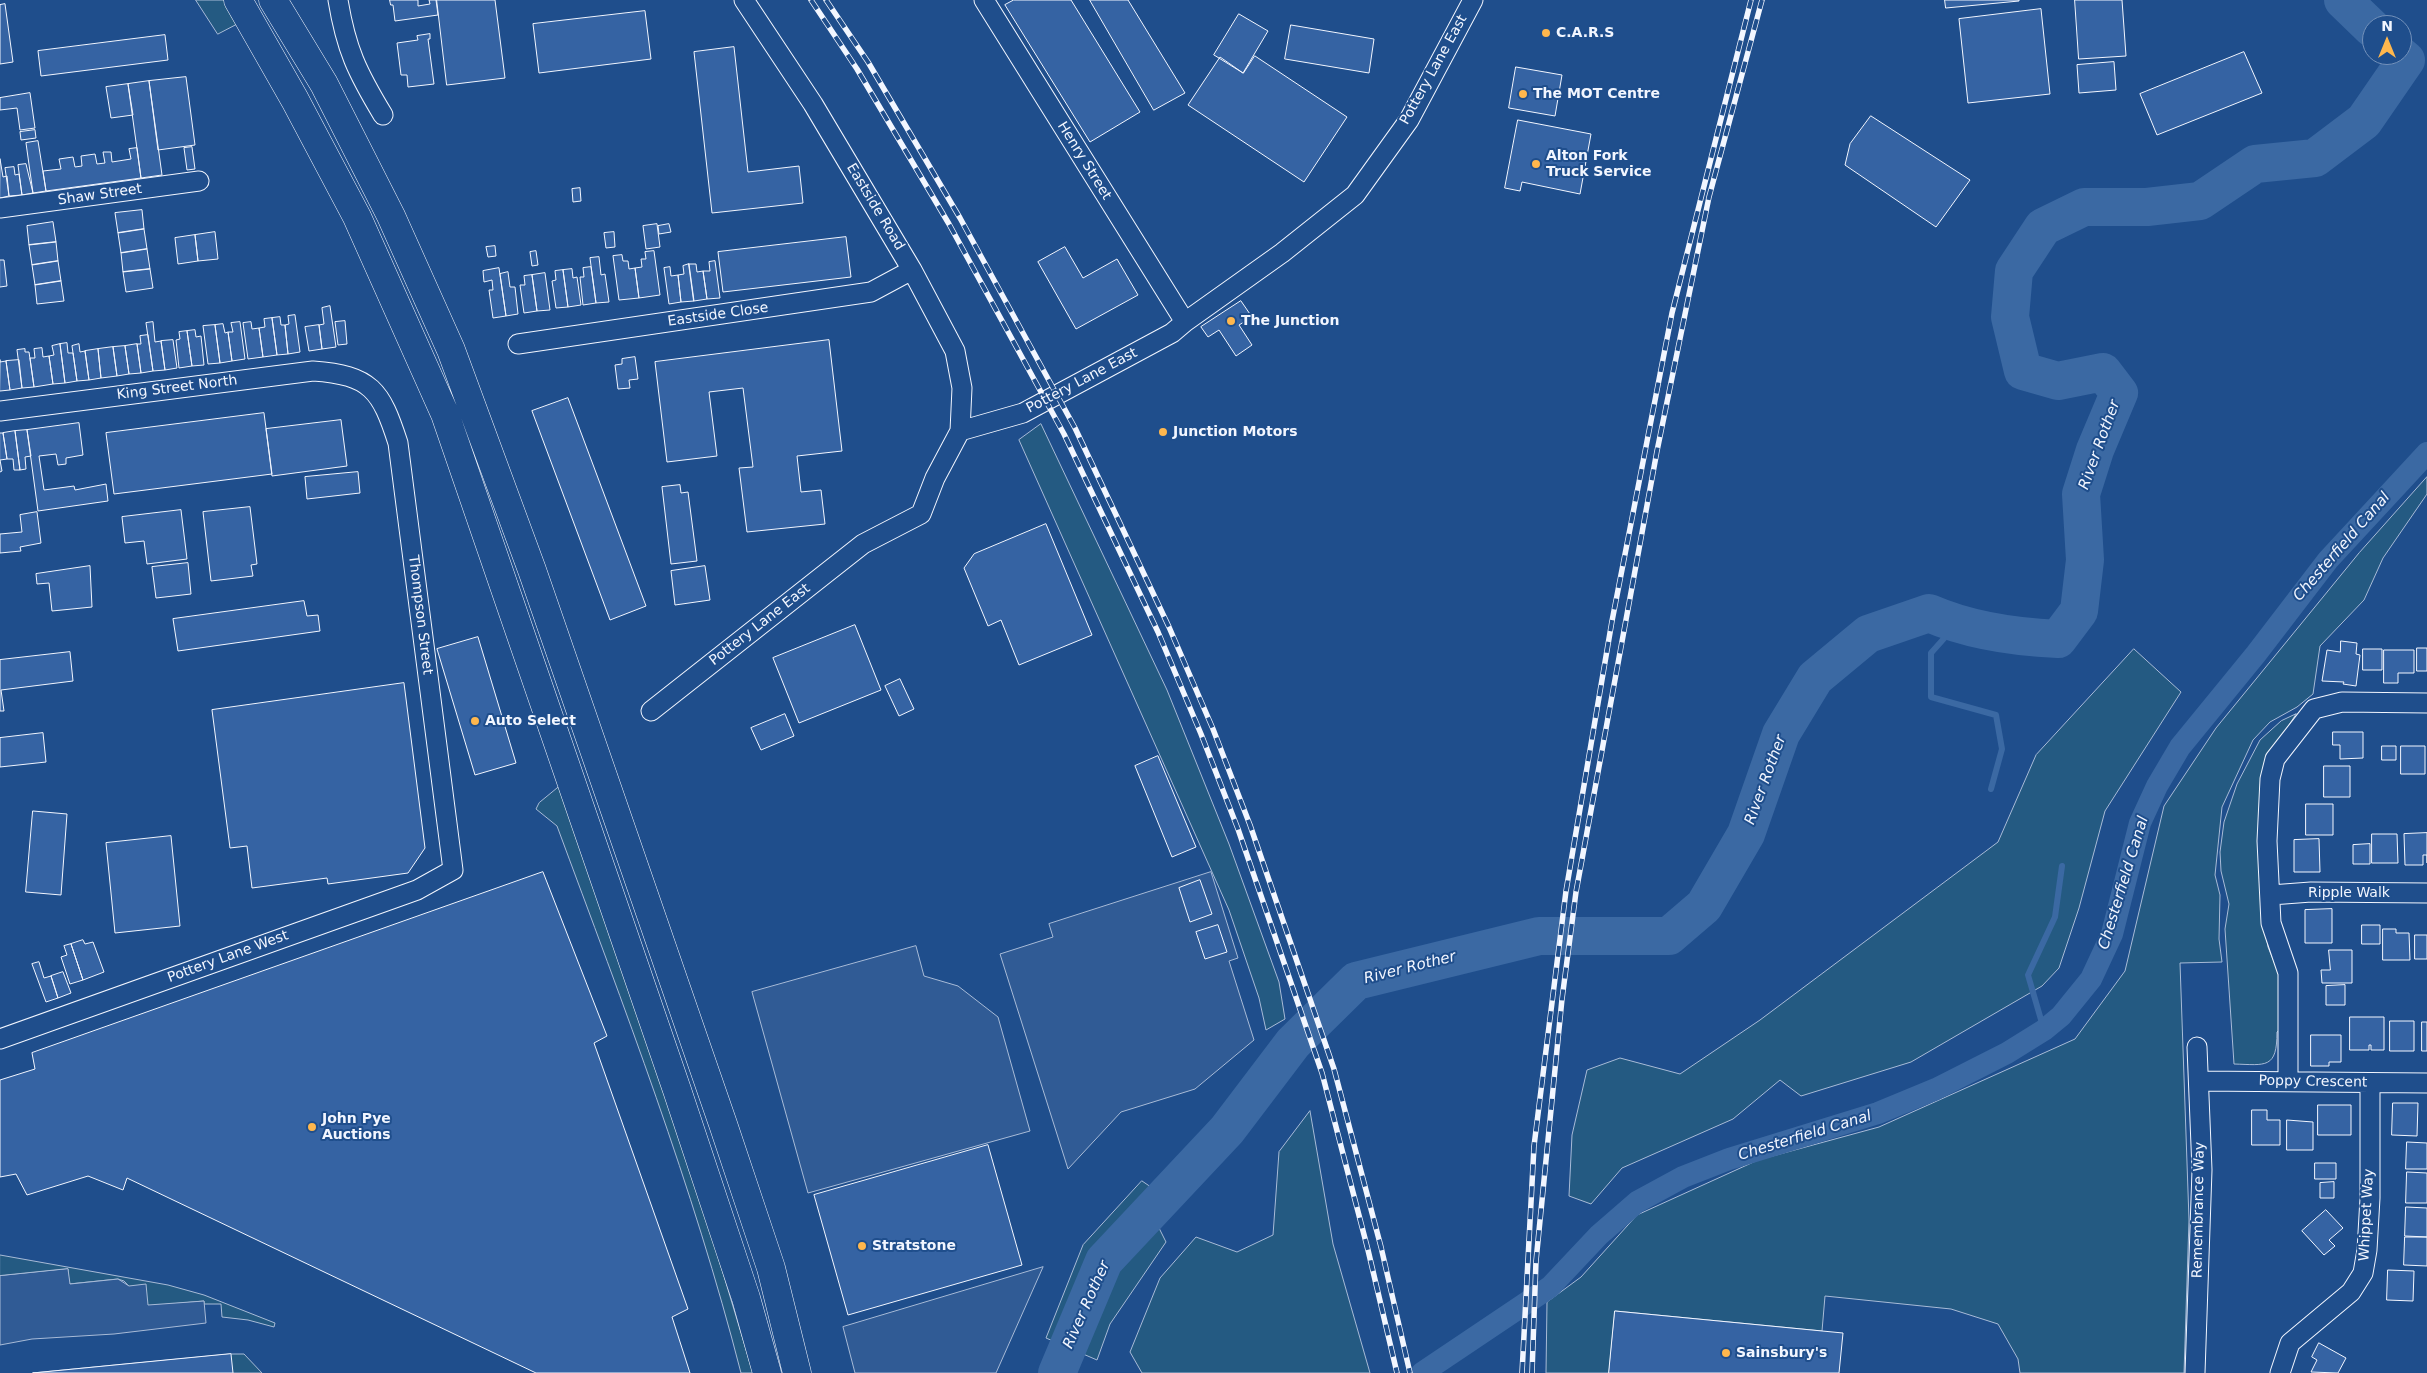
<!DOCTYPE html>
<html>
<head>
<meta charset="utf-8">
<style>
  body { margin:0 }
  #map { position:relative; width:2427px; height:1373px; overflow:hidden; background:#1f4e8c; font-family:"DejaVu Sans",sans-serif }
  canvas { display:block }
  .north { position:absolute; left:2362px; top:15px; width:50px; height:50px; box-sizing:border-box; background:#1f4e8c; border:1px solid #7391ba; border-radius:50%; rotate:0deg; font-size:14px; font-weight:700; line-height:20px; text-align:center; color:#f2f6ff }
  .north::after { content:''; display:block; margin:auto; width:18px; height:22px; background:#ffb74d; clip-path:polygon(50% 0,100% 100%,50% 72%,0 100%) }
</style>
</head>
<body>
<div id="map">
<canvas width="2427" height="1373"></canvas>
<div class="north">N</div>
</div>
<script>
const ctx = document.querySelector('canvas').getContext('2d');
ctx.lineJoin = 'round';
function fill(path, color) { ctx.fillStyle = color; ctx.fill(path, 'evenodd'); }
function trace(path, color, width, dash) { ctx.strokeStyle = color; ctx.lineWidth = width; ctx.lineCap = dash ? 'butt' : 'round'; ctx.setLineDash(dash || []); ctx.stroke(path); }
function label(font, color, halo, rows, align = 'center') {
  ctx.font = font + ' "DejaVu Sans",sans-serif'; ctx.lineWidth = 4; ctx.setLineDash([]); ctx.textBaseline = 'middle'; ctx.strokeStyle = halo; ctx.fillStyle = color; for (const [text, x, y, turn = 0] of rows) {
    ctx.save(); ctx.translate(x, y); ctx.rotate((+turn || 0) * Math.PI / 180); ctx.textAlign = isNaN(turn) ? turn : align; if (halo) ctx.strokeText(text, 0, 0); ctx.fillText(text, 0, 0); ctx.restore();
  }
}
const green = new Path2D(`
  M196,0h31l14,22 -23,12z
  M1041,424l126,266 62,154 50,138 6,37 -19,11 -7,-32 -30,-88 -210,-470z
  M2427,477v17l-44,64 -19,42 -44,46 -7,48 -16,13 -27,15 -17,18 -31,67 -7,68 5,20 -1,44 3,23 -42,1 9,257 -5,153h-164l-2,-14 -20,-35 -47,-15 -126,-13 -3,35 -207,-20 -6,62h-63l1,-71 34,-25 56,-62 121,-55 121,-33 196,-88 50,-68 39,-165 52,-78 143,-175z
  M2134,649l47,43 -76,119 -26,97 -20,60 -17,18 -131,76 -110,34 -21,-16 -47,39 -111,49 -31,36 -22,-8 3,-61 15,-65 33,-12 60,16 80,-54 238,-178 38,-87z
  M2296,714l-22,35 -10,173 4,25 11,27 4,54 -6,4c0,37 -11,33 -43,32l-9,-135 4,-25 -8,-33 -1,-19 4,-30 13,-38 23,-44 21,-19z
  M560,786l133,387 60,200h-12c-48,-187 -117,-366 -184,-547l-21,-17 3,-6z
  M1310,1111l23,133 37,129h-228l-12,-21 30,-74 36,-41 41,15 36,-17 6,-83z
  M1142,1181l31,21 -14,26 7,14 -56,82 -13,36 -51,-22 37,-93z
  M0,1255l168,30 36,10 71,28 -1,4 -26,-7 -26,-3 -1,-13h-17v-3l-56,5 -24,-25 -6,-2 -49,5 -1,-15 -68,7z
  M231,1354h13l18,19h-229z`);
fill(green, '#245a82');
trace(green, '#a8bbd7', 1);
const parking = new Path2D(`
  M1211,872l27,86 -9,3 25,79 -59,49 -74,23 -53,57 -68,-215 53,-17 -4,-13z
  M916,946l8,30 34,10 40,31 32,114 -222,62 -56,-201z
  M1043,1267l-47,106h-141l-12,-46z
  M68,1269l2,15 48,-5 11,7 17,-2 2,21 56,-4 2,22 -92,11 -82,5 -32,6v-69z`);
fill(parking, '#305b95');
trace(parking, '#a8bbd7', 1);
trace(new Path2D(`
  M1956,625l-25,28v44l65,18 6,34 -11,40
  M2044,1030l-16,-55 27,-58 7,-51`), '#3b69a3', 6);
trace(new Path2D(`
  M1422,1373l128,-86 49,-52 38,-33 46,-25 46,-18 149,-46 58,-24 71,-36 37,-23 17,-14 30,-37 21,-45 28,-111 17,-37 23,-39 76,-93 72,-94 99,-107`), '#3b69a3', 22);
trace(new Path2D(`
  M2343,0l29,28
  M1057,1373l47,-112 123,-131 66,-87 63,-62 183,-45h130l35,-30 42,-72 35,-100 34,-56 53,-44 61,-21c41,18 85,24 129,26l21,-28 6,-51 -4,-66 14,-44 24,-57 -16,-21 -45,9 -35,-10 -13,-54 4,-46 29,-44 41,-20h63l53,-6 55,-37 60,-6 49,-37 42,-61 -6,-5`), '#3b69a3', 38);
const building = new Path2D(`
  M390,0h28v6l12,-2 -1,-4h7l2,15 -43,6 -2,-16h-2z
  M437,0h58l10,78 -58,7z
  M1014,0h57l69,112 -50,30 -85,-137z
  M1090,0h38l57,93 -31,17z
  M1945,0h74v1l-73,7z
  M2075,0h47l4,56 -47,3z
  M5,4l8,58 -13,2v-59z
  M2041,9l9,85 -82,9 -9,-84z
  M645,11l6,48 -112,14 -6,-49z
  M1239,14l29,17 -25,42 -29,-18z
  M1291,25l83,14 -5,34 -84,-14z
  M430,34v5h-2l6,45 -26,3 -1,-12h-6l-4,-32 21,-3 -1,-4z
  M165,35l3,25 -127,16 -3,-25z
  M734,47l14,125 51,-6 4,37 -91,10 -18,-161z
  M2244,52l18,41 -105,42 -17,-41z
  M1255,56l92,61 -43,65 -116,-77 32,-48 23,16z
  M2114,62l2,28 -37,3 -2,-28z
  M1516,67l46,8 -7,41 -46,-8z
  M186,77l9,68 -37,5 -9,-69z
  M149,81l13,94 -21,3 -13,-94z
  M128,84l5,31 -22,3 -5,-31z
  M30,93l5,35 -15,2 -3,-22 -17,2v-12z
  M1871,116l99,64 -34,47 -91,-62 5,-21z
  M1518,120l73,14 -11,60 -58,-12 -2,9 -15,-3z
  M35,130l1,8 -15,2 -1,-8z
  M38,141l8,50 -13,2 -7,-50z
  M192,147l3,22 -8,1 -3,-22z
  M137,148l4,30 -95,13 -3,-20 18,-2 -2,-10 14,-2 2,10 7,-1 -1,-10 14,-2 2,10 8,-1 -2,-11h8l1,10 19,-3 -2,-10z
  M0,159l3,18 4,-1 2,20 -9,2z
  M26,164l7,29 -11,2 -4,-30z
  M14,167l1,8 4,-1 3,21 -13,1 -4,-28z
  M580,188l1,13 -8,1 -1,-13z
  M142,210l2,19 -26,4 -3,-20z
  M53,222l3,20 -27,3 -2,-19z
  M657,224l3,23 -14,2 -3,-23z
  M669,224l2,8 -12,2 -1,-8z
  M144,229l3,20 -26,4 -3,-20z
  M215,232l3,27 -20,2 -3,-26z
  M614,232l1,15 -9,1 -2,-15z
  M195,235l3,26 -20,3 -3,-26z
  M846,237l5,40 -128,15 -5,-40z
  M56,242l2,19 -26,4 -3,-20z
  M495,246l1,10 -8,1 -2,-10z
  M1065,247l18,31 34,-19 21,36 -62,34 -38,-67z
  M147,249l3,20 -27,3 -2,-19z
  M536,251l2,14 -6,1 -2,-14z
  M654,251l6,44 -21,3 -4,-30 7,-1 -1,-8h5l-1,-7z
  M622,255l1,6h5l1,8 6,-1 4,30 -20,2 -6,-44z
  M599,257l2,18 4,-1 4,28 -13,1 -6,-45z
  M0,260h4l3,26 -7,1z
  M58,261l3,20 -26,4 -3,-20z
  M715,261l5,37 -13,1 -4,-28h7l-1,-9z
  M689,264l5,37 -13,1 -3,-27 6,-1 -1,-8z
  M689,264h7l1,8 6,-1 4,28 -13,2z
  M591,267l5,36 -13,2 -3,-28h4l-1,-9z
  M670,267l1,9 7,-1 3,27 -12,2 -5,-36z
  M499,268l7,48 -13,2 -4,-28h4l-1,-10 -8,2 -1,-11z
  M150,269l3,19 -27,4 -3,-20z
  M572,269l1,9 4,-1 4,28 -13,2 -5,-37z
  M563,270l5,37 -12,1 -4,-27 4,-1 -1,-9z
  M508,272l2,15h5l3,27 -12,2 -6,-42z
  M545,273l5,37 -13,1 -5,-36z
  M532,275l5,36 -13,2 -4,-28h5l-1,-9z
  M61,281l3,20 -27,3 -2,-19z
  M1241,301l11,16 -13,8 13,20 -16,11 -17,-26 -11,7 -7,-10z
  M330,306l6,41 -14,2 -3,-24 5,-1 -2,-16z
  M295,315l5,37 -12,2 -3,-29 4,-1 -1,-8z
  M280,317l1,8h4l3,29 -11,1 -5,-37z
  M272,318l5,37 -14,2 -4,-29 6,-1 -1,-8z
  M345,321l2,23 -9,1 -3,-23z
  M153,322l2,20 6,-1 4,29 -12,1 -7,-48z
  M240,322l5,37 -13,2 -4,-29h5l-2,-9z
  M251,322l1,7 7,-1 4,29 -15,2 -5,-36z
  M223,324l2,9 3,-1 4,29 -12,2 -5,-38z
  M215,325l5,38 -12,1 -5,-38z
  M319,325l3,24 -13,2 -4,-24z
  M195,330l1,7 5,-1 3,29 -12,1 -5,-35z
  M187,331l5,35 -13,2 -3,-28 4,-1 -1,-7z
  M148,335l5,36 -12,2 -4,-29h4l-1,-8z
  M173,340l4,28 -12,2 -4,-29z
  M829,340l13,111 -45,5 4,36 20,-2 4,34 -78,8 -8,-64 14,-1 -10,-79 -34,4 8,64 -50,6 -12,-100z
  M67,343l1,10h5l4,28 -12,2 -5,-39z
  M60,344l5,39 -12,1 -4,-28 5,-1 -2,-9z
  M79,344l1,8 5,-1 4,29 -12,1 -5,-35z
  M137,344l4,29 -12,1 -4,-28z
  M125,346l4,28 -12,2 -4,-29z
  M113,347l4,29 -16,2 -3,-29z
  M42,348l1,9 6,-1 4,28 -19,3 -4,-29h5l-1,-9z
  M25,349v3h4l5,35 -12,1 -5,-38z
  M98,349l3,29 -12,2 -4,-29z
  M635,357l3,22 -9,1 1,8 -12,1 -3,-24 7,-1v-5z
  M0,360v2l6,-1 4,29 -10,1z
  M19,360l3,28 -12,2 -4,-29z
  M568,398l78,208 -36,14 -78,-209z
  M264,413l8,61 -158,20 -8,-61z
  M341,420l6,46 -75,10 -6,-47z
  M79,423l4,32 -17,3v6l-8,1 -2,-11 -17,2 5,34 30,-4 1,4 31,-6 2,17 -70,10 -11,-81z
  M27,430l4,26 -6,1 1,12 -6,1 -5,-39z
  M15,431l5,39h-6l-1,-11h-6l-4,-26z
  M0,433h3l4,26 -7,1 2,11 -2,1z
  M358,472l2,21 -53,6 -2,-22z
  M680,485l1,8 7,-1 9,69 -26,3 -9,-77z
  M250,507l7,57 -6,1 2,11 -42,5 -8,-69z
  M181,510l6,49 -40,5 -3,-23 -19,2 -3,-26z
  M37,512l4,31 -21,4 1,4 -21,2v-19l22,-2 -2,-17z
  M1046,524l46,111 -73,30 -18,-45 -13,6 -24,-58 10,-14z
  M188,563l3,31 -35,4 -4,-31z
  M90,566l2,41 -40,4 -3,-28 -12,1 -1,-10z
  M705,566l5,34 -35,5 -4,-34z
  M304,601l3,15 11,-1 2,16 -142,20 -5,-32z
  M855,625l26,65 -82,33 -26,-65z
  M478,637l38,126 -41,12 -38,-126z
  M2341,641l16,2 -1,11 4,1 -4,31 -13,-2 1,-2 -22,-1 5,-31 13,2z
  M2417,648h10v23h-10z
  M2363,649h19v21h-19z
  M2384,650h30v23h-16v10h-14z
  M70,652l3,29 -72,9 3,21h-4v-51z
  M900,679l14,30 -15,7 -14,-30z
  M404,683l21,165 -17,25 -80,11 -1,-6 -75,10 -5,-42 -17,2 -18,-138z
  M785,714l9,22 -33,14 -10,-22z
  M2333,732h30v26l-23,1v-14h-7z
  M43,733l3,29 -46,5v-29z
  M2382,746h14v14h-14z
  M2401,746h24v28h-24z
  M1158,756l38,91 -24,10 -37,-91z
  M2324,766h26v31h-26z
  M2306,804h27v31h-27z
  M33,811l34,3 -6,81 -35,-3z
  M2427,833v30v-8h-4v10h-18l-1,-31z
  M2372,834h25l1,29h-26z
  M171,836l9,90 -65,7 -9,-90z
  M2319,839l1,33h-26v-32z
  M2370,844v20h-17v-19z
  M543,872l64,164 -13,7 94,266 -16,8 18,56h-154l-409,-195 -4,12 -35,-14 -61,19 -11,-21 -16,3v-97l35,-11 -3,-16z
  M1200,880l12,34 -22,8 -11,-34z
  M2332,909v34h-27v-33z
  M1218,925l9,27 -22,7 -9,-27z
  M2362,925h18v19h-18z
  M2383,929h13v4h13l1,27h-27z
  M2415,935h12v24h-12z
  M83,940l2,4 8,-2 11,30 -21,8 -12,-36z
  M71,944l12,36 -13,4 -9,-27 6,-2 -3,-9z
  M2329,950h23v33h-30l-1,-13h9z
  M39,962l5,16 7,-2 7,22 -12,4 -14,-38z
  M63,972l8,21 -13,5 -7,-22z
  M2345,985v20h-19v-19z
  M2350,1017h34v33h-13v-5h-2v5h-19z
  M2390,1021h24v30h-24z
  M2422,1022h5v29h-5z
  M2311,1035h30v27h-12v4h-18z
  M2393,1103h25l-1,33 -25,-1z
  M2318,1105h33v30h-33z
  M2252,1110h15v10h13v25h-28z
  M2287,1120l26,2v28h-26z
  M2407,1142l20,1v26h-21z
  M988,1145l34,120 -174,50 -34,-120z
  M2315,1163h21v16h-21z
  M2407,1172l20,1v30h-21z
  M2334,1182v16h-14v-15z
  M2406,1207l21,1v29l-22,-1z
  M2326,1210l17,18 -14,12 6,6 -11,9 -22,-24z
  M2405,1237h22v29l-23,-1z
  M2388,1270l26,1 -1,30 -26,-1z
  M1615,1311l228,22 -4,40h-230z
  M2319,1343l27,15 -8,15 -27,-1 6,-12 -5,-3z
  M231,1354l2,19h-200z`);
fill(building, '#3563a3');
trace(building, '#f2f6ff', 1);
const street = new Path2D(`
  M338,0c8,49 19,72 45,115
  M984,0l201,322
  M0,208l199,-27
  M518,344l353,-52 41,-22
  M0,411l313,-40c58,4 68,19 85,72l55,427 -36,20 -417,149
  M960,431l63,-18 149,-80 13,-11 97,-69 73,-58 54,-75 64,-120
  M651,711l212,-167 58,-30 14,-36 25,-47 2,-43 -7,-37 -43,-81 -99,-166 -69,-104
  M2271,895l40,-3 116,1
  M2288,1080v-107l-17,-50 -4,-82 3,-62 5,-20 39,-50 28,-7 85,1
  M2200,1081l227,2
  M2195,1373l7,-203 -5,-123
  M2280,1373l10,-30 61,-51 12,-19 4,-23 3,-52v-115`);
const highway = new Path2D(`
  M238,0l57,100 62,117 88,197 232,676 69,208 21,75
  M273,0l51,84 67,132 60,134 81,220 191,554 48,144 26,105`);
trace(street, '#f2f6ff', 21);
trace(highway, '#f2f6ff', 29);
trace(street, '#1f4e8c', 19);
trace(highway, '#1f4e8c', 28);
const rail = new Path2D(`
  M811,0l46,69 92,155 115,210 94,198 43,102 37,95 84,244 46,177 29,123
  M826,0l42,62 92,156 115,210 94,199 44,102 37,96 84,244 47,178 29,126
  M1522,1373l12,-227 32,-255 46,-270 60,-308 79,-313
  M1532,1373l4,-112 26,-262 14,-107 81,-441 52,-254 53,-197`);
trace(rail, '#f2f6ff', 5.5);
trace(rail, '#1f4e8c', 4, [11]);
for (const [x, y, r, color] of [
  [1546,33,5,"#ffb74d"],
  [1523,94,5,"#ffb74d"],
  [1536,164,5,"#ffb74d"],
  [1231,321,5,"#ffb74d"],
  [1163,432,5,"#ffb74d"],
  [475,721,5,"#ffb74d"],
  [312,1127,5,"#ffb74d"],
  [862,1246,5,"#ffb74d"],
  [1726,1353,5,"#ffb74d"]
]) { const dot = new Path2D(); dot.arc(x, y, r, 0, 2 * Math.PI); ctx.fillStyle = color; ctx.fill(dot); trace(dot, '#1f4e8c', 2); }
label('bold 14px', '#f2f6ff', '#1f4e8c', [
  ["C.A.R.S",1556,33],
  ["The MOT Centre",1533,94],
  ["Alton Fork",1546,156],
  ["Truck Service",1546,172],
  ["The Junction",1241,321],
  ["Junction Motors",1173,432],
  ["Auto Select",485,721],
  ["John Pye",322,1119],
  ["Auctions",322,1135],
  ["Stratstone",872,1246],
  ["Sainsbury's",1736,1353]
], 'left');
label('14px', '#f2f6ff', '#1f4e8c', [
  ["Pottery Lane East",1434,70,-61],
  ["Henry Street",1084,161,58],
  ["Shaw Street",100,195,-8],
  ["Eastside Road",875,207,59],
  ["Eastside Close",718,315,-8],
  ["Pottery Lane East",1082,381,-28],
  ["King Street North",177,388,-7],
  ["Thompson Street",420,615,83],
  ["Pottery Lane East",760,625,-38],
  ["Ripple Walk",2349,893],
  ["Pottery Lane West",228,957,-20],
  ["Poppy Crescent",2313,1082,1],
  ["Remembrance Way",2199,1210,-89],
  ["Whippet Way",2367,1215,-87]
]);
label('italic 15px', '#f2f6ff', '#1f4e8c', [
  ["River Rother",2100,445,-70],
  ["Chesterfield Canal",2342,547,-49],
  ["River Rother",1766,780,-70],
  ["Chesterfield Canal",2124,883,-73],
  ["River Rother",1410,968,-14],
  ["Chesterfield Canal",1805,1136,-17],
  ["River Rother",1087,1305,-66]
]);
</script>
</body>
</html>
